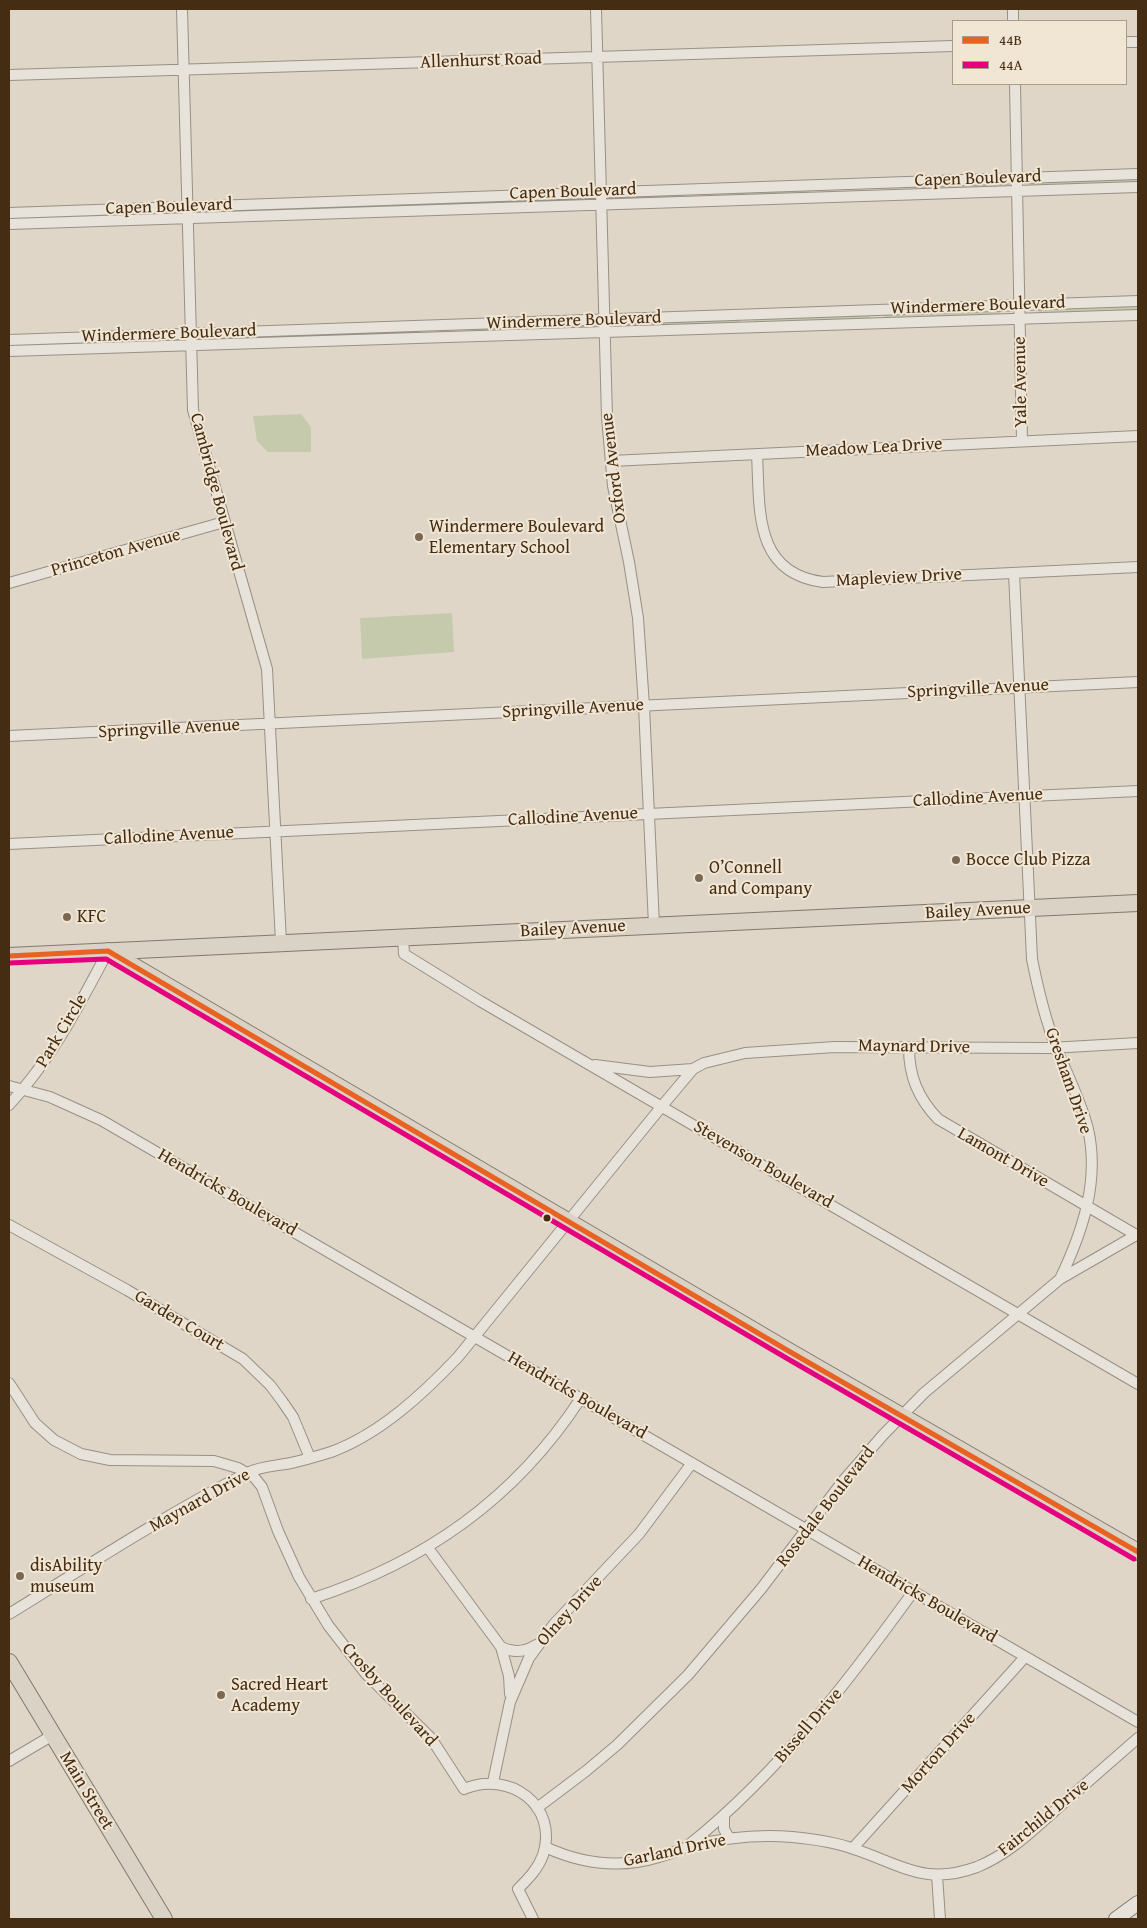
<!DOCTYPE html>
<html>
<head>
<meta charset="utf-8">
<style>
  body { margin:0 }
  #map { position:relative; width:1147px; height:1928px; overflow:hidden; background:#e0d6c8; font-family:"Gentium Book Plus",serif }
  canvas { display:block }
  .frame { position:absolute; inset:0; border:10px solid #452d13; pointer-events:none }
  .legend { position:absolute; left:952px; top:20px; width:175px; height:65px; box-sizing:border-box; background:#f1e6d4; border:1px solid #ac9c87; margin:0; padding:6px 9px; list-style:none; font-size:15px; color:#452d13 }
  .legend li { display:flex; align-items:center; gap:10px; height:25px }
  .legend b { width:25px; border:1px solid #ac9c87 }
</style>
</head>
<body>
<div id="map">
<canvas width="1147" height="1928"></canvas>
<div class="frame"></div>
<ul class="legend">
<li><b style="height:6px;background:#e96221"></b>44B</li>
<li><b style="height:6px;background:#e5007d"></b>44A</li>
</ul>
</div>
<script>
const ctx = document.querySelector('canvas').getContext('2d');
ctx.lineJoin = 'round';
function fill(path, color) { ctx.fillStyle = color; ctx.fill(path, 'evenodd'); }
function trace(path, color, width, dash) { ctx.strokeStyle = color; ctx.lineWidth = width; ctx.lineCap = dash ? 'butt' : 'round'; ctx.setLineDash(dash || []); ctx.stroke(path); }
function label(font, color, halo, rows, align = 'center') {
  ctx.font = font + ' "Gentium Book Plus",serif'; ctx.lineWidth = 4; ctx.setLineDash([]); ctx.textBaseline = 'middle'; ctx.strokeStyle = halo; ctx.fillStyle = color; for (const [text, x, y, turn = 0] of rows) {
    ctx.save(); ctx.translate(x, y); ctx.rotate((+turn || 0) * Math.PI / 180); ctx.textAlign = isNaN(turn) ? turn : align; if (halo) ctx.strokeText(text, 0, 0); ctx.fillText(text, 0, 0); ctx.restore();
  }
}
fill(new Path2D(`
  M1138,178v3l-109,4v-3z
  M1007,183l-1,3 -178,4 1,-1z
  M811,190l-1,3 -197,4 1,-1z
  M590,197l-1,3 -181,4v-1z
  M390,204l-1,2 -190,5 1,-1z
  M176,211l-1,3 -166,5v-3z
  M1138,306v5l-100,1 2,-3z
  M999,310l2,5 -117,2 2,-3z
  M869,315l2,4 -118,2 2,-2z
  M739,319l1,4 -117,3 2,-3z
  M585,324l2,4 -116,3 2,-3z
  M330,334v3l-114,2v-1z
  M301,414l10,13v25h-43l-11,-11 -4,-25z
  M452,613l2,39 -92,7 -2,-41z`), '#c6caac');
const street = new Path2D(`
  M182,9l11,401 74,259 14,273
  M596,9l11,408 6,69 16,76 9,56 6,88 10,219
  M1013,9v12
  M1126,42h12
  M9,75l944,-29
  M1015,84l7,357
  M9,213l1129,-39
  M9,224l1129,-37
  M9,340l1129,-39
  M9,351l1129,-36
  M757,454c3,55 -4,119 66,128l315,-15
  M611,461l527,-25
  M1014,573l18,386c6,30 13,60 24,88 11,27 25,54 32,82 12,52 -6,104 -28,150
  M9,583l215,-61
  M9,736l1129,-54
  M9,844l1129,-53
  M403,937l1,17 76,47 658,383
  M909,1048c0,28 9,50 29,71l200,117
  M595,1065l55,7 43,-3
  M9,1086l41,11 51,23 1037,602
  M9,1105c42,-45 70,-99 99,-154
  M9,1225l118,65 116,69 27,26 12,16 11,16 17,41
  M9,1383l26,40 19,17 27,14 29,6 104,1 24,7 16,9 8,10 16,44 21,46 29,48 38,49 65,64 33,51c45,-19 95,16 79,66 -5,14 -15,24 -25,34l15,30
  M428,1548l73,99 8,29 1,18
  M311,1599c114,-37 204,-100 270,-201
  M9,1614c78,-48 156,-99 238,-141 14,-7 29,-7 44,-10 14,-3 27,-7 40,-11 49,-18 92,-58 127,-95l204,-251 31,-37 11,-6 41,-10 90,-6 215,1 88,-5
  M501,1647c12,6 24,5 35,-2
  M9,1761l44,-26
  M493,1782l17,-80 19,-44 25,-34 85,-90 53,-71
  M537,1808l49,-37 31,-26 71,-70 73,-86 82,-108 40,-46 41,-42 136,-114 78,-45
  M724,1817v12l5,9
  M690,1844c89,-72 157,-161 223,-252
  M545,1847c37,17 75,22 114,10 11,-3 21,-8 32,-11 32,-8 67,-12 101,-9 21,2 43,5 62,12 48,16 71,37 123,18 32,-13 56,-37 82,-60 26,-23 53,-46 79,-69
  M853,1848l172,-191
  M937,1875l3,44`);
const secondary = new Path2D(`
  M1116,1919l22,-16`);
const primary = new Path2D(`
  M108,951l684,402 346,199
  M9,956l1129,-53
  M9,1662l155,257`);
trace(street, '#989085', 12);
trace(secondary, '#82786d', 16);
trace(primary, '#82786d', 18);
trace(street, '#e7e2da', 10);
trace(secondary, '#e7e2da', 14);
trace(primary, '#dad2c5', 16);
trace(new Path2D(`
  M9,956l99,-5 684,402 346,199`), '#e96221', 5);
trace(new Path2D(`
  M9,963l97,-4 682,400 346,200`), '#e5007d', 5);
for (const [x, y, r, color] of [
  [419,537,5,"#7b6852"],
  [956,860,5,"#7b6852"],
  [699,878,5,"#7b6852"],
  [67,917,5,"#7b6852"],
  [547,1218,4.5,"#452d13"],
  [20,1576,5,"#7b6852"],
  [221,1695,5,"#7b6852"]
]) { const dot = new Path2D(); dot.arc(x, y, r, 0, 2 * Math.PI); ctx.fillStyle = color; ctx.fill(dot); trace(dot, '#f1e6d4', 2); }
label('18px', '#452d13', '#f1e6d4', [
  ["Allenhurst Road",481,61,-2],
  ["Capen Boulevard",978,179,-2],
  ["Capen Boulevard",573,192,-2],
  ["Capen Boulevard",169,207,-2],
  ["Windermere Boulevard",978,306,-2],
  ["Windermere Boulevard",574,321,-2],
  ["Windermere Boulevard",169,334,-2],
  ["Yale Avenue",1021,382,-91],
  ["Meadow Lea Drive",874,448,-3],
  ["Oxford Avenue",614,468,-97],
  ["Cambridge Boulevard",216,492,75],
  ["Princeton Avenue",116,553,-16],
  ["Mapleview Drive",899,578,-3],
  ["Springville Avenue",978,689,-3],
  ["Springville Avenue",573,709,-3],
  ["Springville Avenue",169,729,-3],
  ["Callodine Avenue",978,798,-3],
  ["Callodine Avenue",573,817,-3],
  ["Callodine Avenue",169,836,-3],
  ["Bailey Avenue",978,911,-3],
  ["Bailey Avenue",573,929,-3],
  ["Park Circle",62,1031,-59],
  ["Maynard Drive",914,1047,1],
  ["Gresham Drive",1068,1081,71],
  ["Lamont Drive",1003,1158,30],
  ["Stevenson Boulevard",763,1165,30],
  ["Hendricks Boulevard",227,1193,30],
  ["Garden Court",179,1321,31],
  ["Hendricks Boulevard",577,1396,30],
  ["Maynard Drive",200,1501,-29],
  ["Rosedale Boulevard",826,1507,-52],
  ["Hendricks Boulevard",927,1600,30],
  ["Olney Drive",570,1611,-48],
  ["Crosby Boulevard",389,1695,48],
  ["Bissell Drive",809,1726,-49],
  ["Morton Drive",939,1753,-48],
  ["Main Street",86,1791,59],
  ["Fairchild Drive",1044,1818,-39],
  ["Garland Drive",675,1851,-12]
]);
label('18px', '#452d13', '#f1e6d4', [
  ["Windermere Boulevard",429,527],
  ["Elementary School",429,548],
  ["Bocce Club Pizza",966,860],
  ["O’Connell",709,868],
  ["and Company",709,889],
  ["KFC",77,917],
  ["disAbility",30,1566],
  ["museum",30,1587],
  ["Sacred Heart",231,1685],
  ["Academy",231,1706]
], 'left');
</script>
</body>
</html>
